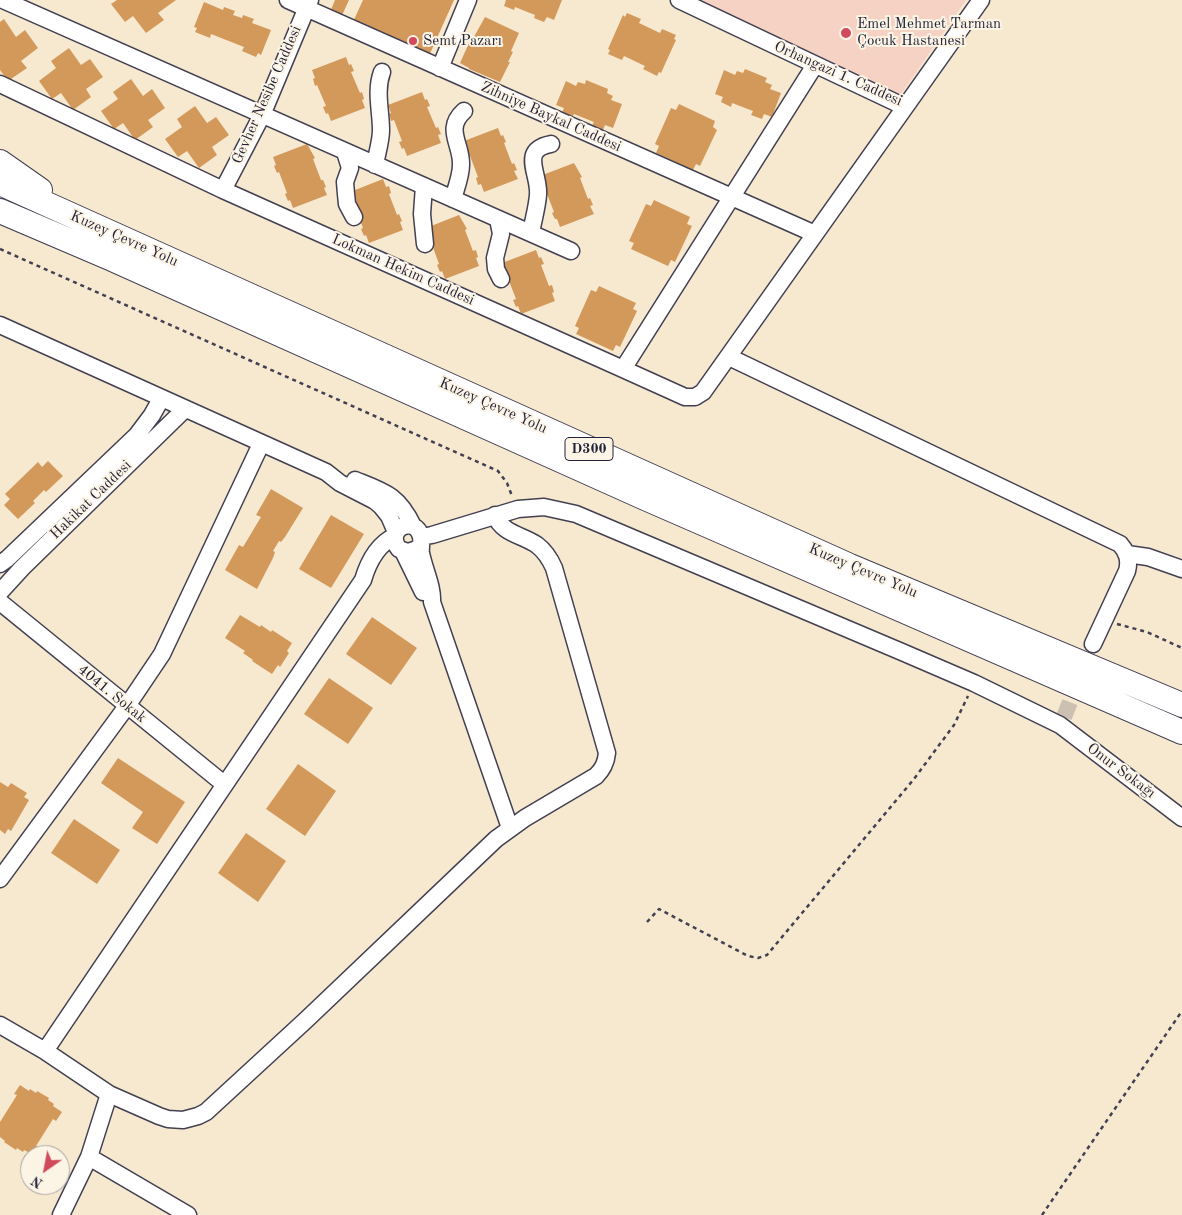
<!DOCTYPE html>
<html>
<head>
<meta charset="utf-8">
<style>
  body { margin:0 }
  #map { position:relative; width:1182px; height:1215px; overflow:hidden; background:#f7e8d0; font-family:"Old Standard TT",serif }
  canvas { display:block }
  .north { position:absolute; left:20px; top:1145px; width:50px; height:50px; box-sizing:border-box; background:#fcf5e5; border:1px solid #a5a1a1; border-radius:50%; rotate:213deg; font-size:14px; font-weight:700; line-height:20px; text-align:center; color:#22223b }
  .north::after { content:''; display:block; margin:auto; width:18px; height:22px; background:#d1495b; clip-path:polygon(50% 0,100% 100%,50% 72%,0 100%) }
</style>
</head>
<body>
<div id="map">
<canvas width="1182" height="1215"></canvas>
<div class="north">N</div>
</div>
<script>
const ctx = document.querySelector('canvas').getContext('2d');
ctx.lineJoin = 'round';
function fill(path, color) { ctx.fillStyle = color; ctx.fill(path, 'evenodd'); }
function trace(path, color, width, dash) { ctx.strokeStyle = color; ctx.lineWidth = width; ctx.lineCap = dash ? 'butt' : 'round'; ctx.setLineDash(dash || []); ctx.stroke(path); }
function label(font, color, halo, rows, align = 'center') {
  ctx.font = font + ' "Old Standard TT",serif'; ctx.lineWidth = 4; ctx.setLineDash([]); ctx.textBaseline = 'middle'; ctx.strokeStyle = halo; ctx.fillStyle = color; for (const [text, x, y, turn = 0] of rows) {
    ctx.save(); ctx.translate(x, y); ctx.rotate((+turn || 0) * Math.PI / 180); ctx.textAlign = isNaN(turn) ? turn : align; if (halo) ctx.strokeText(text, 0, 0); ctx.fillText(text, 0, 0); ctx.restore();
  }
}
fill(new Path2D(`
  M676,0h290l-69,100z`), '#f6d2c4');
fill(new Path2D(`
  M117,0h59l-18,13 6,7 -18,13 -13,-17 -8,6 -14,-18z
  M335,0h14l-10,22 -11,-5z
  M363,0h91l-26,58 -76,-34z
  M506,0h56l-8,20 -7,-3 -3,5 -10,-4 1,-3 -20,-8 -1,3 -10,-4z
  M204,2l19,8 1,-3 11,4 -2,4 9,3 1,-3 11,4 -2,4 19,7 -10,25 -3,-2 -2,4 -14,-6 2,-4 -33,-13 -1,4 -15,-6 2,-4 -3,-1z
  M627,13l14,6 -2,4 21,10 2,-4 14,6 -2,4 2,1 -15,33 -2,-1 -2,4 -14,-7 2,-3 -21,-10 -2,4 -14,-6 2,-4 -2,-1 15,-34 2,2z
  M485,17l34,16 -8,18 2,1 -5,10h2l-10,20 -31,-13v-1l-9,-5 9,-20 1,1z
  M4,19l12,18 9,-7 13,18 -17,13 6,7 -19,13 -8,-11v-48z
  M69,48l12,17 9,-6 13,18 -17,12 5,8 -18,13 -12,-17 -9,6 -13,-18 17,-13 -5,-7z
  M346,57l3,8 2,-1 3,7 -3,1 9,21 2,-1 2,7 -2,1 3,8 -34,13 -3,-8 -2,1 -3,-7 3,-1 -9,-21 -2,1 -2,-7 2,-1 -3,-8z
  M745,69l22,9 -2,4 7,3 -2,4 11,4 -9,24 -8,-3 -2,5 -11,-4 2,-4 -21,-8 -1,4 -10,-5 2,-5 -8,-3 9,-24 11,5 2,-4 6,2z
  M131,79l12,17 9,-7 13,19 -17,12 5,7 -18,13 -12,-17 -9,6 -13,-18 17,-12 -5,-7z
  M586,80l22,9 -1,4 6,3 -2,4 11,4 -9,24 -8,-3 -2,5 -11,-4 2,-4 -20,-8 -2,3 -10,-4 2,-5 -8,-3 10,-24 10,5 2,-4 7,2z
  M422,92l3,8 2,-1 3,7 -3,1 9,21 2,-1 3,7 -3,1 3,8 -34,13 -3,-8 -2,1 -3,-7 3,-1 -8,-21 -3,1 -2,-7 2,-1 -3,-8z
  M679,104l36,17 -2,6 4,3 -17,36 -4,-2 -3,6 -37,-17 3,-7 -4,-2 16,-36 5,2z
  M195,106l12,17 9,-6 13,18 -17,12 5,8 -18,13 -12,-17 -9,6 -13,-18 17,-12 -5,-8z
  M498,128l3,8 2,-1 3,7 -2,1 8,21 2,-1 3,7 -3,1 4,8 -34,13 -3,-8 -3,1 -2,-7 2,-1 -8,-21 -2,1 -3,-8h2l-3,-8z
  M307,144l8,14 -2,1 8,21h2l3,7 -2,1 3,7 -34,13 -3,-8 -2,1 -3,-7 2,-1 -8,-21 -2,1 -3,-7 2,-1 -3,-8z
  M574,163l8,14 -2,1 8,21 2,-1 3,7 -3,1 4,8 -34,13 -3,-8h-2l-3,-6 2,-1 -14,-36z
  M383,179l3,8 3,-1 2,7 -2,1 8,21 2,-1 3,7 -2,1 3,8 -34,13 -3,-8 -2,1 -3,-7 2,-1 -13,-36z
  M654,200l36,17 -3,7 5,2 -17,36 -4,-2 -3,6 -37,-17 3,-6 -5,-2 17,-37 5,2z
  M459,215l8,14 -2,1 8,21 3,-1 2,7 -2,1 3,8 -34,13 -3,-8 -2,1 -3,-7 2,-1 -13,-36z
  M536,250l3,8 2,-1 3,7 -3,1 8,21 3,-1 2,7 -2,1 3,8 -34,13 -3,-8 -2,1 -3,-7 3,-1 -14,-36z
  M599,286l37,17 -3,6 4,2 -17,36 -4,-2 -3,6 -37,-17 3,-6 -4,-2 16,-36 5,2z
  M48,461l15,15 -17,16 -2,-2 -11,11 2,2 -17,16 -14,-14 6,-6 -5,-5 33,-32 4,5z
  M271,489l32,19 -18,29 -4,5 -2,-1 -6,10 2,1 -2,6 -16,31 -32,-19 14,-25 4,2 18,-30 -5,-2z
  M331,515l33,19 -33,54 -32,-19z
  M240,615l20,12 1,-2 10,7 1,-2 20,13 -5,8 2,2 -9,14 -2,-2 -6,9 -20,-13 1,-1 -10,-7 2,-2 -20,-13z
  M372,617l45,31 -26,37 -45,-31z
  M329,678l44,30 -25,36 -44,-30z
  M118,758l67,44 -28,42 -25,-16 11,-16 -42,-29z
  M298,764l38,27 -31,45 -39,-27z
  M0,782l8,5 3,-4 16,10 -3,4 5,3 -18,31 -3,-2 -3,5 -5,-4z
  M74,819l46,31 -23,34 -46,-31z
  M246,833l40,28 -28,41 -40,-29z
  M20,1085l9,6 1,-2 6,4 1,-2 12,7 -1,2 6,4 -1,2 9,6 -6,9 -3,-2 -17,27 3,1 -5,8 -10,-5 -1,2 -6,-4 -1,2 -12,-8 1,-1 -5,-4v-15l17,-27 -3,-1z`), '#d3995a');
trace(new Path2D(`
  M1064,717l29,-73`), '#ccc0b2', 16, [16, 8]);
const minor = new Path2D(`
  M3,0l568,251
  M288,0l527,234
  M679,0l226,107
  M440,68l28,-68
  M0,84l223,106 400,179 192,-304
  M345,152l5,16 -5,14 1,12 1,10 7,13
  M375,165c2,-12 6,-24 6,-35 0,-19 -6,-39 1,-58
  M424,186l-2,28 3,30
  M223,190l39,-75 48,-115
  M453,199c3,-11 8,-23 8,-34 1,-21 -17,-36 3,-54
  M498,219l3,15 -6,24 1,11 5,10
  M531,233c2,-12 6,-25 7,-38 2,-21 -19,-45 13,-51
  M0,325l326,147 14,11 35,18 6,5 8,10 7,16
  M729,357l391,187c7,8 10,16 7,27l-34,73
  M623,369l62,28h10l8,-5 278,-392
  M355,480c30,12 43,15 58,46
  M421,537l11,-2 86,-26 26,-2 32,7 326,138 72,31 86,42 122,93
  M420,546l-3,3 -9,3 -9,-3c-8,-10 -4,-22 9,-24 6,1 10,3 12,9 3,6 0,12 1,19 3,16 12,33 11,49l78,226
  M403,551l20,41
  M1127,554l21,3 34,12
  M0,564l7,-5 130,-124 15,-20 9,-16
  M0,592l22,-24 163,-159
  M0,602l224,182
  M0,879l127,-173 35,-52 99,-210
  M0,1025l45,26 64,43 50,22 9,3 15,1 15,-4 8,-4 100,-92 190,-181 29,-21 71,-42c7,-7 10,-13 11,-23l-53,-185c-4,-9 -9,-17 -17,-23 -14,-10 -35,-11 -42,-30
  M45,1051l318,-471c5,-17 15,-36 32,-44
  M89,1157l99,58
  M61,1215l28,-58 20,-63`);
const highway = new Path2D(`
  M0,162l40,28
  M0,183l850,383 332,139
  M0,211l110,47 535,240 537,234`);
trace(minor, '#424051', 19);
trace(highway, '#424051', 26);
trace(new Path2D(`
  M0,249l498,222 9,12 5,13
  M1117,624l30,8 35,16
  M647,922l12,-13 89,47 10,2 9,-3 147,-176 40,-54 14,-29
  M1042,1215l140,-204`), '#424051', 2.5, [4, 4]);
trace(minor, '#fff', 16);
trace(highway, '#fff', 24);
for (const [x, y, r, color] of [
  [846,33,6,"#d1495b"],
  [413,41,5,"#d1495b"]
]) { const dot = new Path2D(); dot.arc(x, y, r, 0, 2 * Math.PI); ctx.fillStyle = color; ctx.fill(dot); trace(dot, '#fcf5e5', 2); }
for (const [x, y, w] of [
  [589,449,48]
]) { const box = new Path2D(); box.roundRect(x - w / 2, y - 11.5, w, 23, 4); ctx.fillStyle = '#fcf5e5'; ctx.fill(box); trace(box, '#22223b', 1); }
label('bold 14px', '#22223b', null, [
  ["D300",589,449]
]);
label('15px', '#22223b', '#fcf5e5', [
  ["Emel Mehmet Tarman",857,24],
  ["Çocuk Hastanesi",857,41],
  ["Semt Pazarı",423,41]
], 'left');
label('15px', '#22223b', '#fcf5e5', [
  ["Orhangazi 1. Caddesi",838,74,24],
  ["Gevher Nesibe Caddesi",267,95,-66],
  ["Zihniye Baykal Caddesi",551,117,24],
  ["Kuzey Çevre Yolu",124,239,24],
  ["Lokman Hekim Caddesi",403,270,24],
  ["Kuzey Çevre Yolu",493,406,24],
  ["Hakikat Caddesi",91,500,-44],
  ["Kuzey Çevre Yolu",863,571,23],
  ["4041. Sokak",112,694,39],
  ["Onur Sokağı",1121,771,37]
]);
</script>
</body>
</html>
